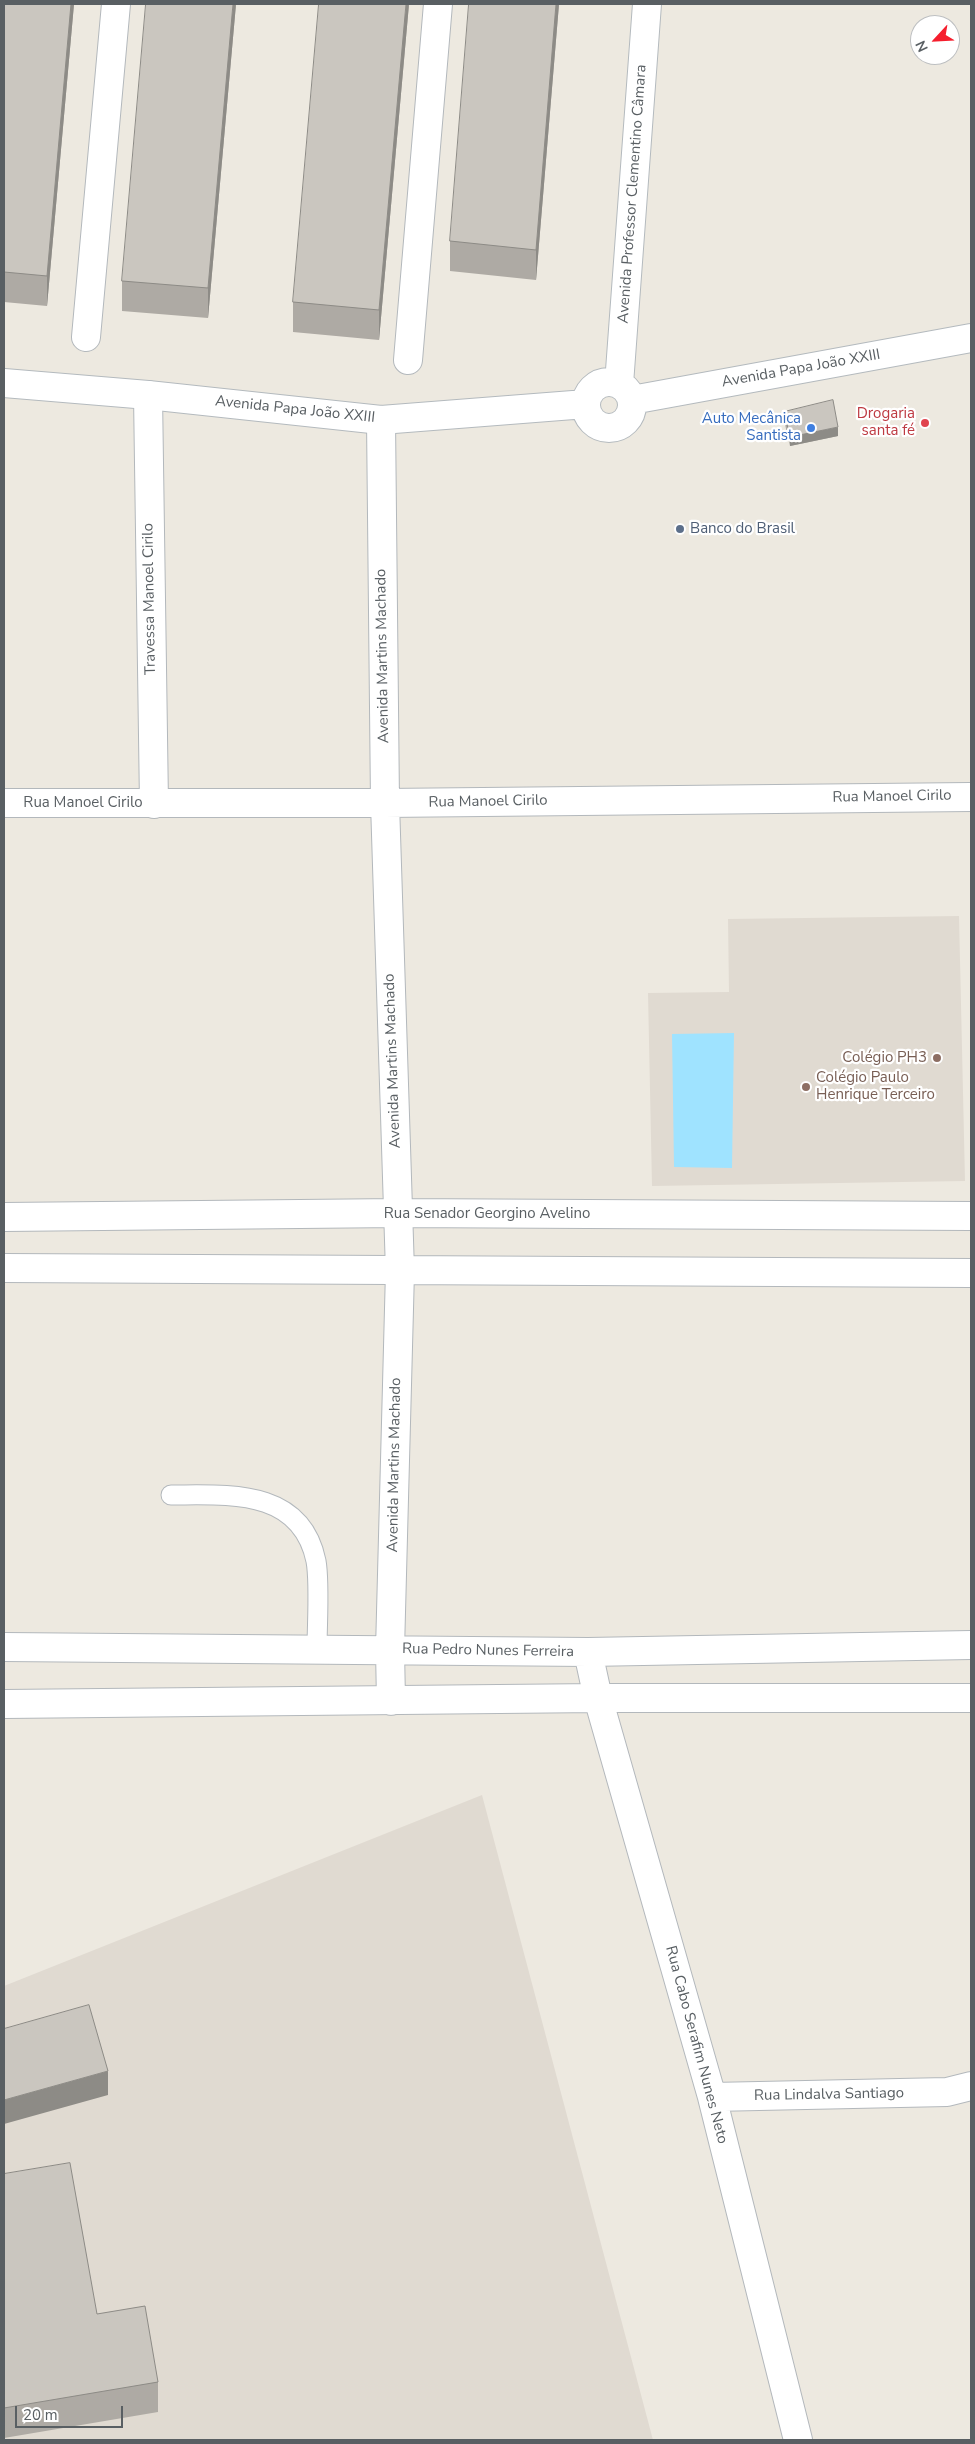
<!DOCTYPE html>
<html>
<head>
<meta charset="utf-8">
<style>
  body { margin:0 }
  #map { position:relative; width:975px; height:2444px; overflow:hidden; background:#ede9e0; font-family:"Nunito Sans",sans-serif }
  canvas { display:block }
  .frame { position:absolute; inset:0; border:5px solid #595f63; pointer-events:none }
  .north { position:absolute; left:910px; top:15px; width:50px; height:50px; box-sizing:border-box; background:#fff; border:1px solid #bdbfc1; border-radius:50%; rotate:245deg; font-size:14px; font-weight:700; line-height:20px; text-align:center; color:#595f63 }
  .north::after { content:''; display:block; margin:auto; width:18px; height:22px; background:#f51e2d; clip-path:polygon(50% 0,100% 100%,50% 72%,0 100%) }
  .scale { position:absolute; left:15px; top:2406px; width:108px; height:22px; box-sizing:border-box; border:2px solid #595f63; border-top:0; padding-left:6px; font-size:15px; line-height:18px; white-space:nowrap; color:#595f63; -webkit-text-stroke:4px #fff; paint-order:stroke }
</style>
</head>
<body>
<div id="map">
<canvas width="975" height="2444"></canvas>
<div class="frame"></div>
<div class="north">N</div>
<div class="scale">20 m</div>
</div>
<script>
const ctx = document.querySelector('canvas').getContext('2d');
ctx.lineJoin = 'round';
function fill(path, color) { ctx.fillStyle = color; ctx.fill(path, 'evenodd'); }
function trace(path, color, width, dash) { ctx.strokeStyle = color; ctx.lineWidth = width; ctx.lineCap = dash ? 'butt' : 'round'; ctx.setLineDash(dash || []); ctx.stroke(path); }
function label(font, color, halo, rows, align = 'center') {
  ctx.font = font + ' "Nunito Sans",sans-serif'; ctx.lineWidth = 4.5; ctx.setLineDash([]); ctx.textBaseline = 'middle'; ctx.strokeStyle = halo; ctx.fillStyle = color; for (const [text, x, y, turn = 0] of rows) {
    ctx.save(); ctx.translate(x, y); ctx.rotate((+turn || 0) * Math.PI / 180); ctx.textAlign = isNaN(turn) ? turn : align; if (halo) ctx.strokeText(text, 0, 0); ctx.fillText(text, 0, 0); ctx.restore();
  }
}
fill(new Path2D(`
  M959,916l6,265 -313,5 -4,-193 81,-1 -1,-73z
  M482,1795l171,645h-649v-454z`), '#e0dad1');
fill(new Path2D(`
  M734,1033l-2,135 -58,-1 -2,-133z`), '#9fe3ff');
const lane = new Path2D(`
  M171,1495c57,0 130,-7 145,66 4,22 1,64 1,88`);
const street = new Path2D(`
  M86,337l30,-333
  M408,360l30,-356
  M148,395l6,409
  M381,420l4,383 15,468 -10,379 1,51
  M4,803h381l586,-6
  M4,1217l394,-4 573,3
  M4,1268l967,5
  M4,1647l584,5 383,-7
  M588,1652l10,46 114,399 86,343
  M4,1704l594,-6h373
  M712,2097l235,-5 24,-6`);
const secondary = new Path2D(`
  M586 405a23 23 0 1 1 46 0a23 23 0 1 1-46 0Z
  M4,383l144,12 233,25 205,-16
  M619,384l28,-380
  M632,400l339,-62`);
trace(lane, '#b3b8bc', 21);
trace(street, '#b3b8bc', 30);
trace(secondary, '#b4babe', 30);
trace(lane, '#fff', 19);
trace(street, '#fff', 28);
trace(secondary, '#fff', 28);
fill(new Path2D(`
  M4,4h70l-27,302 -43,-4z
  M236,4l-28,314 -86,-7v-30z
  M409,4l-30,336 -86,-8v-30z
  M559,4l-23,276 -86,-9v-30z
  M784,412l54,24 -48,10 -6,-26z
  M4,2174l93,140 61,68v30l-154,26z`), '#aeaaa4');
fill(new Path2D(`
  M71,4h3l-27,302v-30z
  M233,4h3l-28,314v-30z
  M406,4h3l-30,336v-30z
  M556,4h3l-23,276v-30z
  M838,427v9l-48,10v-9z
  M108,2071v24l-104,29v-24z`), '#8d8b86');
const building = new Path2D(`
  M4,4h67l-24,272 -43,-4z
  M146,4h87l-25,284 -86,-7z
  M319,4h87l-27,306 -86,-8z
  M469,4h87l-20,246 -86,-9z
  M833,400l5,27 -48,10 -6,-25z
  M89,2005l19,66 -104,29v-71z
  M70,2163l27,151 48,-8 13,76 -154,26v-234z`);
fill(building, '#cac6bf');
trace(building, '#8d8b86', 1);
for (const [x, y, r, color] of [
  [925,423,5,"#e0444e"],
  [811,428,5,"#3f7fe0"],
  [680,529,5,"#5c6f8a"],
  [937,1058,5,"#8d6e63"],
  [806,1087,5,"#8d6e63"]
]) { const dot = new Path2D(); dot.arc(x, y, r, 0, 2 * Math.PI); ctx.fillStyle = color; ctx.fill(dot); trace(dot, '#fff', 2); }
label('15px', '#595f63', '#fff', [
  ["Avenida Professor Clementino Câmara",633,194,-86],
  ["Avenida Papa João XXIII",801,369,-10],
  ["Avenida Papa João XXIII",295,410,6],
  ["Travessa Manoel Cirilo",150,599,-91],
  ["Avenida Martins Machado",383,656,-91],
  ["Rua Manoel Cirilo",892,797,-1],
  ["Rua Manoel Cirilo",488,802,-1],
  ["Rua Manoel Cirilo",83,803],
  ["Avenida Martins Machado",393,1061,-92],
  ["Rua Senador Georgino Avelino",487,1214],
  ["Avenida Martins Machado",395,1465,-89],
  ["Rua Pedro Nunes Ferreira",488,1651,1],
  ["Rua Cabo Serafim Nunes Neto",696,2045,75],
  ["Rua Lindalva Santiago",829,2095,-1]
]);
label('15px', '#be3a42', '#fff', [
  ["Drogaria",915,414],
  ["santa fé",915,431]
], 'right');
label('15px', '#366cbe', '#fff', [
  ["Auto Mecânica",801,419],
  ["Santista",801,436]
], 'right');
label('15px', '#4e5e75', '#fff', [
  ["Banco do Brasil",690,529]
], 'left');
label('15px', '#785e54', '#fff', [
  ["Colégio PH3",927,1058],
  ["Colégio Paulo",816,1078,"left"],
  ["Henrique Terceiro",816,1095,"left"]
], 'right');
</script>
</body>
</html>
